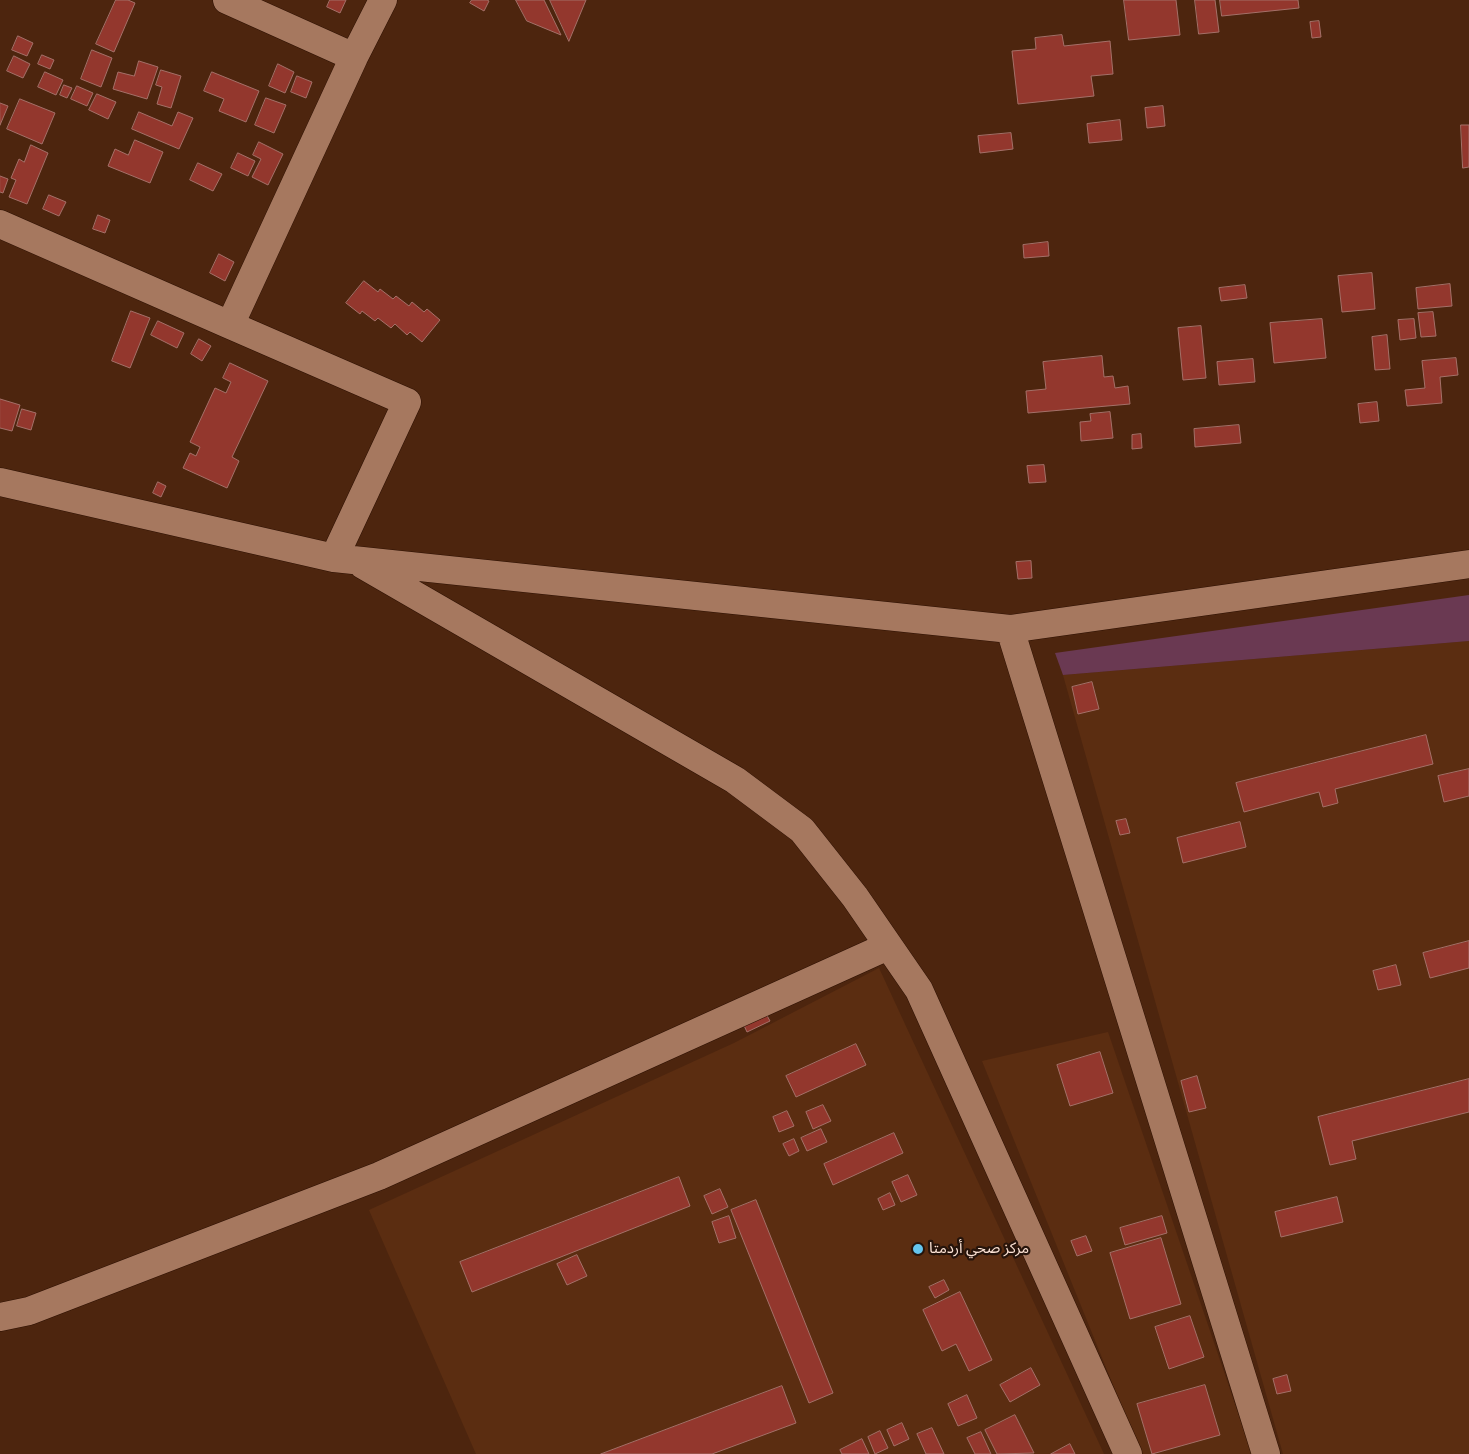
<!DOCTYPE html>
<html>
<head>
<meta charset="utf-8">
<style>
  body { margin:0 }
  canvas { display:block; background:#4d250e }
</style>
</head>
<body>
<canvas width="1469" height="1454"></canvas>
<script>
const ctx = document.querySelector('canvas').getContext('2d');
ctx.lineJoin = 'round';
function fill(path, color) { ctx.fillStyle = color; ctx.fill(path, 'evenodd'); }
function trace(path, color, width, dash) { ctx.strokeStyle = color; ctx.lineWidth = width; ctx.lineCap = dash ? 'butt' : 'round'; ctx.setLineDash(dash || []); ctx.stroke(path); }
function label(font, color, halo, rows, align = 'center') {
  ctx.font = font + ' "Source Serif 4","Noto Sans Arabic",serif'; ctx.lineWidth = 4.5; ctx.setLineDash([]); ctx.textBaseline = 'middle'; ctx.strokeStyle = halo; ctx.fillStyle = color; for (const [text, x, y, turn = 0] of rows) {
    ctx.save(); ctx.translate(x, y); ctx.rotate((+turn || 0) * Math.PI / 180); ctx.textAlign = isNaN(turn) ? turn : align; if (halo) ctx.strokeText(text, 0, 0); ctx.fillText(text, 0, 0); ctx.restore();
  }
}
fill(new Path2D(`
  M1469,641v813h-186l-220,-779z
  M879,968l225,486h-628l-107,-244 365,-167z
  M1108,1032l144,422h-111l-159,-393z`), '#5b2d11');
fill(new Path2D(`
  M1469,595v46l-406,34 -8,-22z`), '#6a3952');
const building = new Path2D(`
  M116,0h12l7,3 -21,49 -18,-8z
  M330,0h16l-6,13 -13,-6z
  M472,0h15l2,1 -5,10 -14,-8z
  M516,0h28l17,35 -34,-14z
  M550,0h36l-17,41z
  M1124,0h52l4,35 -51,5z
  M1195,0h20l4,32 -20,2z
  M1220,0h78l1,8 -77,8z
  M1319,21l2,16 -9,1 -2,-16z
  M1062,35l2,11 46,-5 3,33 -22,2 3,20 -76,8 -6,-53 24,-2 -1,-11z
  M18,36l15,7 -6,13 -15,-6z
  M92,50l20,8 -11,29 -20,-8z
  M42,55l12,5 -4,9 -12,-5z
  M14,56l16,8 -7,14 -16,-7z
  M139,61l19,6 -11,32 -34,-10 5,-17 16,4z
  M278,64l16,8 -9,21 -16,-7z
  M161,70l20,6 -10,32 -14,-4 5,-17 -6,-2z
  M45,72l18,8 -7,15 -18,-8z
  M212,72l47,19 -13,31 -27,-11 5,-12 -20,-8z
  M297,76l15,6 -6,16 -15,-6z
  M64,85l8,3 -5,10 -7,-3z
  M77,86l16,7 -6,13 -16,-7z
  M97,94l19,8 -8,17 -19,-9z
  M266,98l20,7 -12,28 -19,-8z
  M20,99l35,14 -13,31 -35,-15z
  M0,103l8,3 -8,19z
  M1163,106l2,20 -18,2 -2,-20z
  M139,112l33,14 6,-14 15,6 -14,31 -47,-20z
  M1120,120l2,20 -33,3 -2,-19z
  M1461,125h8v42l-6,1z
  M1011,133l2,16 -33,4 -2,-17z
  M135,140l28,12 -13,31 -42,-17 7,-17 13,6z
  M259,142l24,12 -15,31 -16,-8 9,-18 -8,-4z
  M31,145l17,8 -21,51 -18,-7 7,-17 -5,-2 8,-19 5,3z
  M238,153l17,8 -7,15 -17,-8z
  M198,163l24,11 -9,17 -23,-11z
  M0,176l8,3 -5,14 -3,-1z
  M49,195l17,7 -7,14 -16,-7z
  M98,215l12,5 -5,13 -12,-4z
  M1048,242l1,14 -25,2 -1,-13z
  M219,254l15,8 -9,19 -15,-8z
  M1372,273l3,36 -33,3 -4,-36z
  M364,281l14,11 2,-3 13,10 3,-3 13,10 3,-4 12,10 3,-3 13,11 -18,22 -12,-10 -3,3 -12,-11 -4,4 -13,-10 -3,3 -13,-10 -2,3 -14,-11z
  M1450,284l2,22 -34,3 -2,-21z
  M1245,285l2,13 -26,3 -2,-13z
  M131,311l19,7 -20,50 -18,-7z
  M1433,312l3,24 -15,1 -3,-24z
  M1322,319l4,39 -52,5 -4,-40z
  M1414,319l2,19 -16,2 -2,-20z
  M158,321l26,12 -7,15 -26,-13z
  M1201,326l5,52 -23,2 -5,-52z
  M1387,335l3,34 -15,1 -3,-33z
  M199,339l12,7 -9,15 -11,-7z
  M1102,356l2,21 9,-1 2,12 13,-2 2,18 -102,9 -2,-22 20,-2 -3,-27z
  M1456,358l2,17 -18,2 2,26 -35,3 -2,-16 20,-2 -3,-27z
  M1253,359l2,23 -36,3 -2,-23z
  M230,363l38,18 -36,76 7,4 -12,27 -44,-20 7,-15 6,3 4,-9 -10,-5 25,-54 11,5 5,-11 -8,-4z
  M0,399l20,6 -8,26 -12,-3z
  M1377,402l2,19 -19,2 -2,-19z
  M22,409l14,4 -5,17 -14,-4z
  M1110,412l3,26 -32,3 -1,-19 11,-1 -1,-7z
  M1239,425l2,18 -46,4 -1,-18z
  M1141,434l1,14 -10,1v-14z
  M1044,465l2,17 -17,1 -2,-17z
  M158,482l8,4 -5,11 -8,-4z
  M1031,561l1,17 -14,1 -2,-17z
  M1092,682l7,27 -21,5 -6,-27z
  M1426,735l7,29 -98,25 3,14 -15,4 -4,-15 -75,20 -8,-29z
  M1469,769v27l-25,6 -6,-26z
  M1126,819l4,14 -10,2 -4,-14z
  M1240,822l6,25 -63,16 -6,-25z
  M1469,941v27l-39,10 -7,-25z
  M1396,965l5,20 -23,5 -5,-19z
  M764,1010l6,11 -23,11 -5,-11z
  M856,1044l10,21 -70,32 -10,-21z
  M1100,1052l13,41 -43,13 -13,-41z
  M1197,1076l9,32 -17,4 -8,-31z
  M1469,1079v33l-117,29 4,18 -26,6 -12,-48z
  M823,1105l8,16 -18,8 -7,-17z
  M787,1111l7,15 -15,6 -6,-15z
  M821,1129l6,13 -20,9 -6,-13z
  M894,1133l9,20 -70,32 -9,-21z
  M794,1139l5,12 -10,5 -6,-12z
  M908,1175l9,20 -16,7 -9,-20z
  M679,1177l11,29 -218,86 -12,-30z
  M720,1189l8,18 -16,7 -8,-18z
  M890,1193l5,12 -12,5 -5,-11z
  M1337,1197l6,25 -62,15 -6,-25z
  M756,1200l77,193 -24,10 -78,-193z
  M729,1216l7,22 -17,5 -7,-21z
  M1162,1216l5,17 -42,12 -5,-17z
  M1086,1236l6,15 -15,5 -6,-15z
  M1161,1238l20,66 -51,15 -20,-66z
  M577,1255l10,21 -20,9 -10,-21z
  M944,1280l5,10 -14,8 -6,-11z
  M960,1292l32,68 -23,11 -13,-27 -14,7 -19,-41z
  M1190,1316l14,41 -35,12 -14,-42z
  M1031,1368l9,17 -30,17 -10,-17z
  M1287,1375l4,16 -14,3 -4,-15z
  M1205,1385l15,50 -68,19 -15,-50z
  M782,1386l14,37 -84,31h-111z
  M967,1395l10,23 -19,8 -10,-22z
  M1015,1415l19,38 -37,1 -12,-24z
  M902,1423l7,16 -15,7 -7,-16z
  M932,1428l12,26h-18l-9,-20z
  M880,1431l8,17 -13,6 -7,-17z
  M981,1432l10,22h-16l-8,-16z
  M862,1439l7,15h-27l-2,-4z
  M1070,1444l5,10h-24z`);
fill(building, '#93372d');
trace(building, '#a47068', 1);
const minor = new Path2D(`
  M227,0l127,57
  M0,224l230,101
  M0,482l334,76 676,71 459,-65
  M334,558l73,-156 -177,-77 124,-268 29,-57
  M363,565l372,215 67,50 53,67 64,93 209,464
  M1010,629l256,825
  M0,1317l29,-6 350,-135 509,-230`);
trace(minor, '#2d1001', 29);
trace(minor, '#a6785f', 28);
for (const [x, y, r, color] of [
  [918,1249,6,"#65c5ee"]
]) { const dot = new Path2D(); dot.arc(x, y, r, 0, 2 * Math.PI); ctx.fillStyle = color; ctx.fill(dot); trace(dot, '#26140b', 2); }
label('15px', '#fce2d4', '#26140b', [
  ["مركز صحي أردمتا",929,1249]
], 'left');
</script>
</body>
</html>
